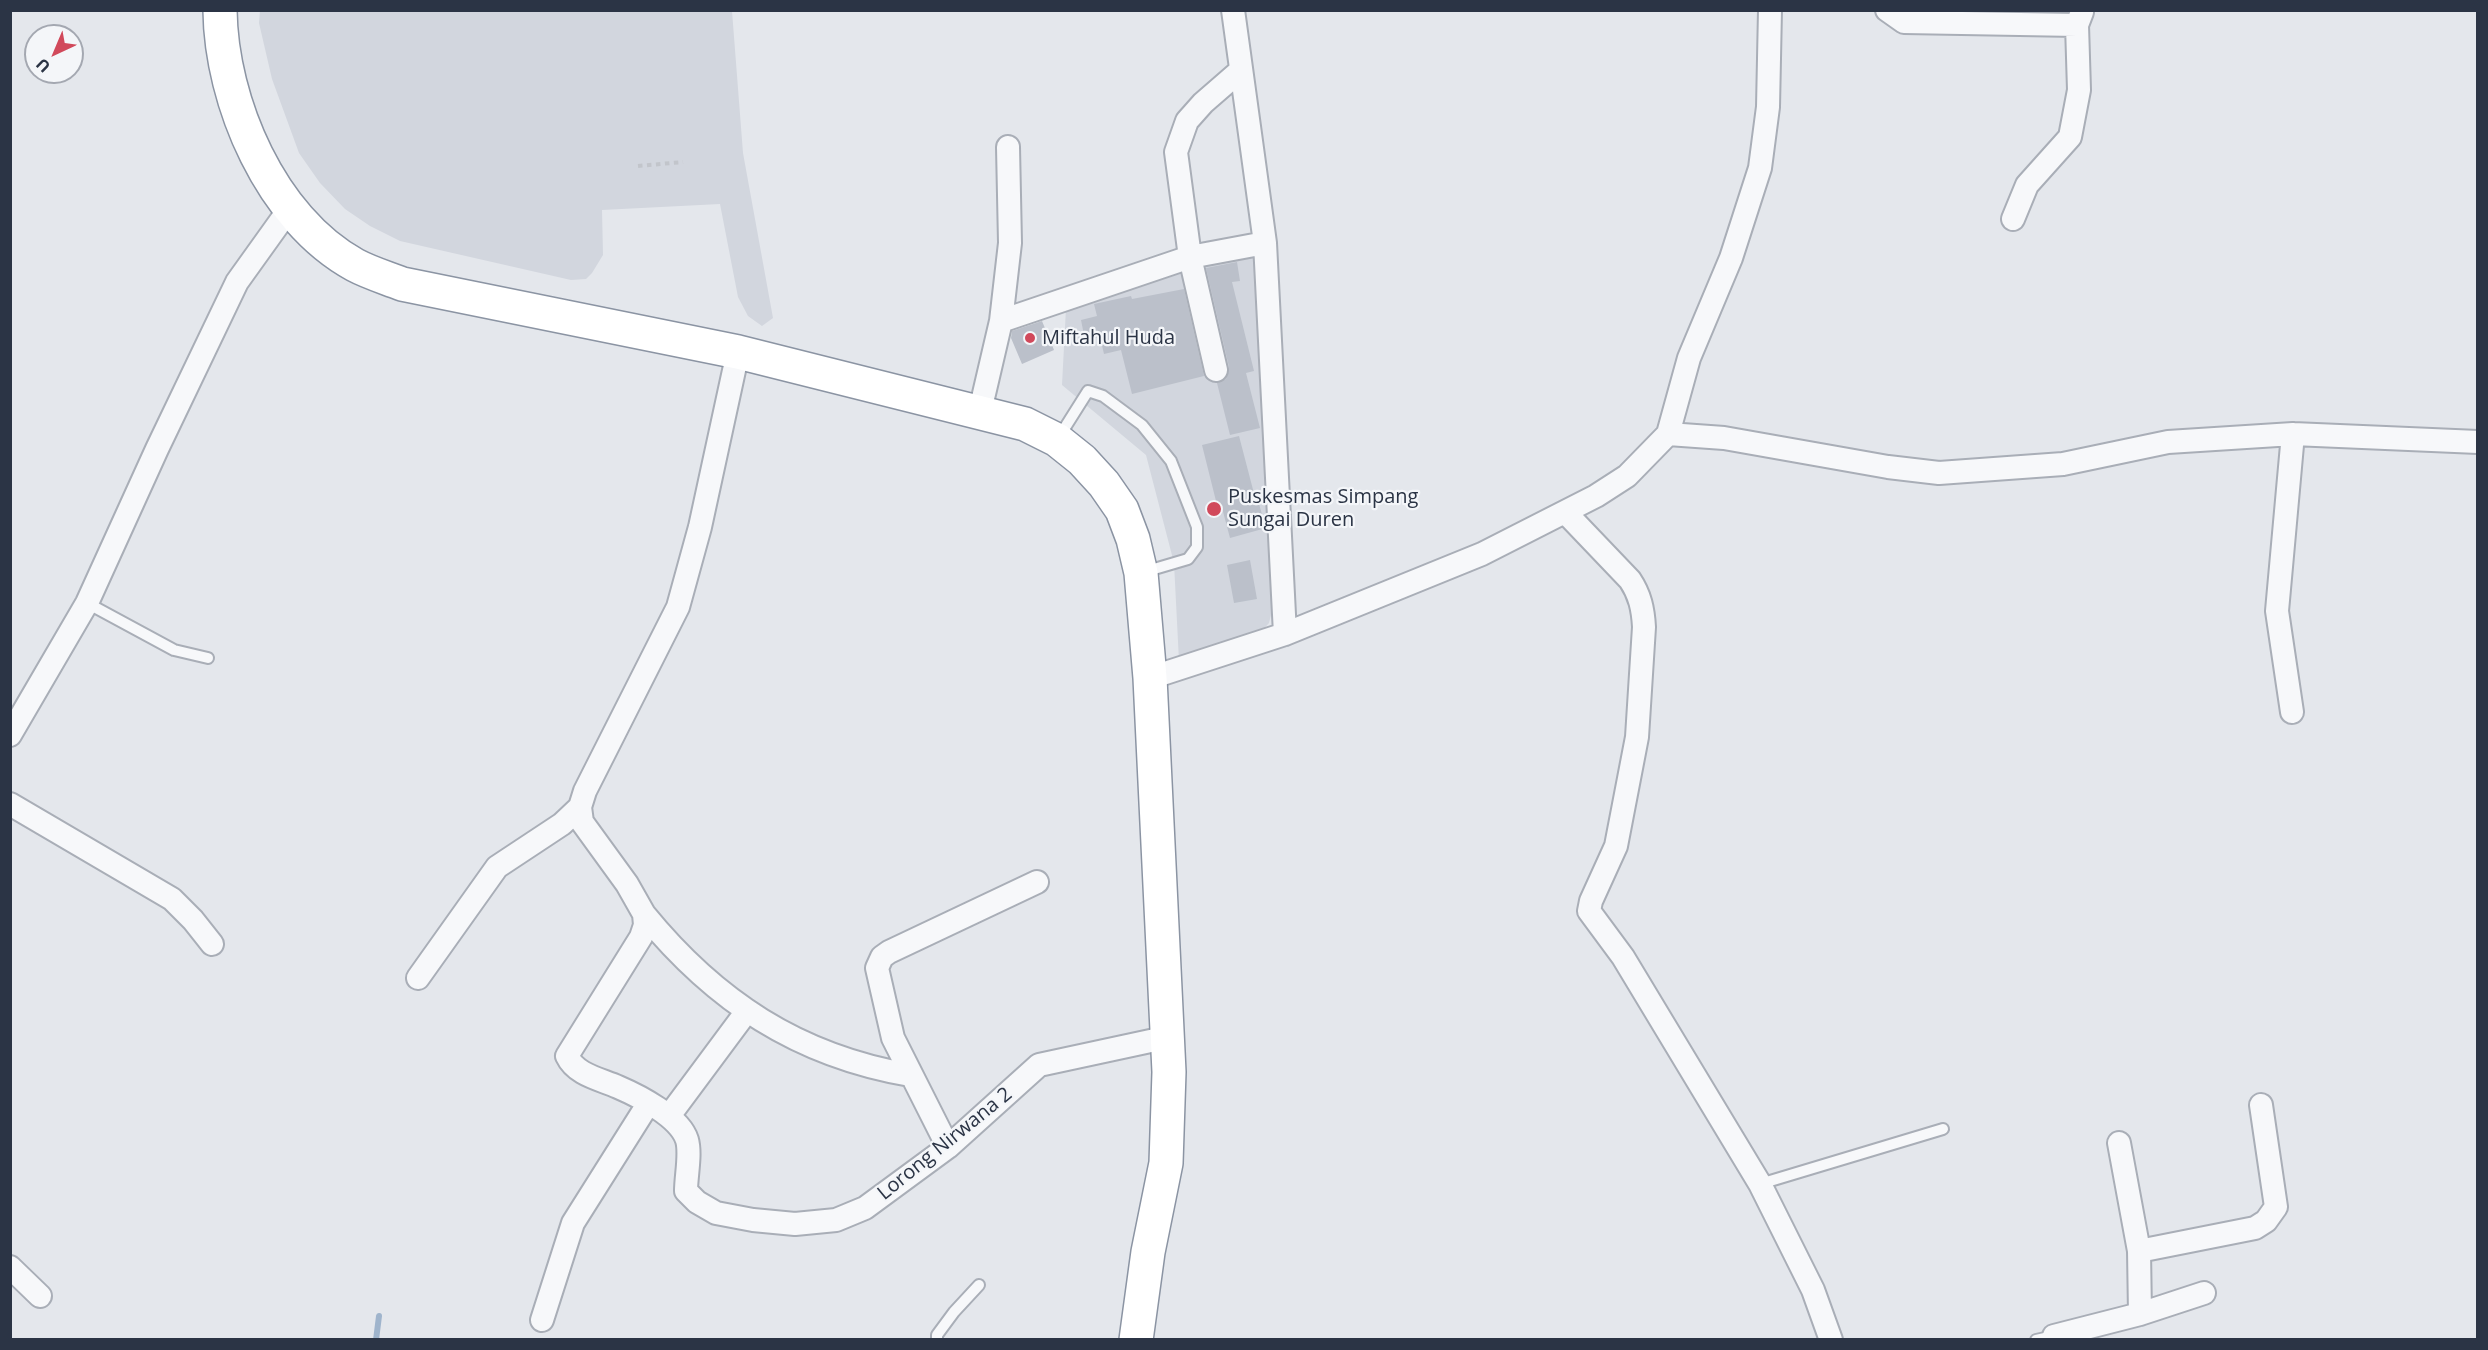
<!DOCTYPE html>
<html>
<head>
<meta charset="utf-8">
<style>
  body { margin:0 }
  #map { position:relative; width:2488px; height:1350px; overflow:hidden; background:#e4e7ec; font-family:"Open Sans",sans-serif }
  canvas { display:block }
  .frame { position:absolute; inset:0; border:12px solid #2b3445; pointer-events:none }
  .north { position:absolute; left:24px; top:24px; width:60px; height:60px; box-sizing:border-box; background:#f4f6f9; border:2px solid #a4a8b1; border-radius:50%; rotate:224deg; font-size:16px; font-weight:700; line-height:24px; text-align:center; color:#2b3445 }
  .north::after { content:''; display:block; margin:auto; width:21px; height:27px; background:#d1495b; clip-path:polygon(50% 0,100% 100%,50% 72%,0 100%) }
</style>
</head>
<body>
<div id="map">
<canvas width="2488" height="1350"></canvas>
<div class="frame"></div>
<div class="north">U</div>
</div>
<script>
const ctx = document.querySelector('canvas').getContext('2d');
ctx.lineJoin = 'round';
function fill(path, color) { ctx.fillStyle = color; ctx.fill(path, 'evenodd'); }
function trace(path, color, width, dash) { ctx.strokeStyle = color; ctx.lineWidth = width; ctx.lineCap = dash ? 'butt' : 'round'; ctx.setLineDash(dash || []); ctx.stroke(path); }
function label(font, color, halo, rows, align = 'center') {
  ctx.font = font + ' "Open Sans",sans-serif'; ctx.lineWidth = 4.5; ctx.setLineDash([]); ctx.textBaseline = 'middle'; ctx.strokeStyle = halo; ctx.fillStyle = color; for (const [text, x, y, turn = 0] of rows) {
    ctx.save(); ctx.translate(x, y); ctx.rotate((+turn || 0) * Math.PI / 180); ctx.textAlign = isNaN(turn) ? turn : align; if (halo) ctx.strokeText(text, 0, 0); ctx.fillText(text, 0, 0); ctx.restore();
  }
}
fill(new Path2D(`
  M260,10l472,1 11,142 30,165 -11,8 -14,-10 -10,-19 -18,-93 -118,6 1,45 -11,18 -6,6 -15,1 -171,-39 -30,-15 -25,-17 -25,-26 -21,-30 -27,-74 -13,-56z
  M1257,250l16,357 -4,16 -14,15 -76,23 -5,-98 -28,-108 -84,-70 4,-77 129,-50z`), '#d2d6de');
trace(new Path2D(`
  M376,1340l3,-24`), '#9fb4cc', 6);
fill(new Path2D(`
  M1237,262l3,19 -8,1 22,89 -8,2 14,55 -30,7 -13,-52 9,-4 3,-12 -23,-99z
  M1184,289l20,87 -72,18 -11,-44 -17,4 -4,-17 -15,3 -4,-20 16,-4 -3,-12 37,-8 1,3z
  M1042,321l12,29 -32,14 -11,-26 1,-7z
  M1239,436l18,69 2,-1 7,24 -36,10 -9,-34 -4,1 -15,-60z
  M1250,560l7,39 -23,4 -7,-38z`), '#bbc0ca');
const lane = new Path2D(`
  M1059,437l29,-46 15,5 39,29 29,36 26,66v20l-9,12 -44,13
  M87,603l87,47 34,8
  M1760,1184l183,-55
  M937,1340v-5l17,-23 25,-27
  M2036,1340l18,-4`);
const street = new Path2D(`
  M1233,10l32,233 20,391
  M1887,10l17,12 173,3 5,-13
  M2013,219l14,-34 43,-48 9,-47 -2,-65
  M1001,321l189,-64 75,-14
  M738,352l-38,175 -22,80 -93,184 -5,16 2,15 45,62 17,30 1,11 -4,12 -74,119c9,19 33,23 51,31 21,9 62,30 69,53 4,14 -1,36 -1,51l11,11 19,11 37,7 42,4 41,-4 29,-12 83,-61 91,-82 130,-28
  M1216,370l-26,-113 -14,-105 11,-31 16,-18 38,-33
  M980,411l21,-90 9,-78 -2,-96
  M1668,434l21,-76 42,-100 29,-90 8,-61 2,-97
  M1566,513l64,67c10,15 13,29 14,47l-7,110 -21,109 -25,55 -2,10 34,46 137,227 53,106 18,50
  M1150,678l135,-44 197,-80 114,-58 31,-20 41,-42 56,4 164,29 51,6 124,-9 105,-22 125,-8 185,8
  M2292,712l-15,-101 16,-177
  M10,735l77,-132 70,-154 80,-167 53,-74
  M10,804l162,95 21,21 19,24
  M644,914c71,87 154,142 266,161
  M418,978l79,-111 65,-43 18,-17
  M669,1116l78,-105
  M2119,1143l20,108 1,63
  M948,1147l-55,-109 -16,-70 5,-11 7,-5 148,-70
  M2139,1251l116,-23 11,-7 10,-14 -15,-102
  M10,1267l30,29
  M542,1320l31,-97 75,-119
  M2053,1340l1,-4 86,-22 64,-21`);
const highway = new Path2D(`
  M220,10c1,92 51,209 135,255 15,8 32,13 47,19l336,68 287,72 32,16 25,20 22,24 18,26 11,29 8,34 9,105 19,394 -3,91 -18,89 -12,88`);
trace(lane, '#a9aeb7', 14);
trace(street, '#a9aeb7', 26);
trace(highway, '#8b94a3', 36);
trace(new Path2D(`
  M638,166l45,-4`), '#c2c5cb', 4, [4.5, 4.5]);
trace(lane, '#f7f8fa', 10);
trace(street, '#f7f8fa', 22);
trace(highway, '#fff', 33);
for (const [x, y, r, color] of [
  [1030,338,6,"#d1495b"],
  [1214,509,8,"#d1495b"]
]) { const dot = new Path2D(); dot.arc(x, y, r, 0, 2 * Math.PI); ctx.fillStyle = color; ctx.fill(dot); trace(dot, '#f4f6f9', 2); }
label('20px', '#2b3445', '#f4f6f9', [
  ["Miftahul Huda",1042,338],
  ["Puskesmas Simpang",1228,497],
  ["Sungai Duren",1228,520]
], 'left');
label('20px', '#2b3445', '#f4f6f9', [
  ["Lorong Nirwana 2",945,1144,-39]
]);
</script>
</body>
</html>
